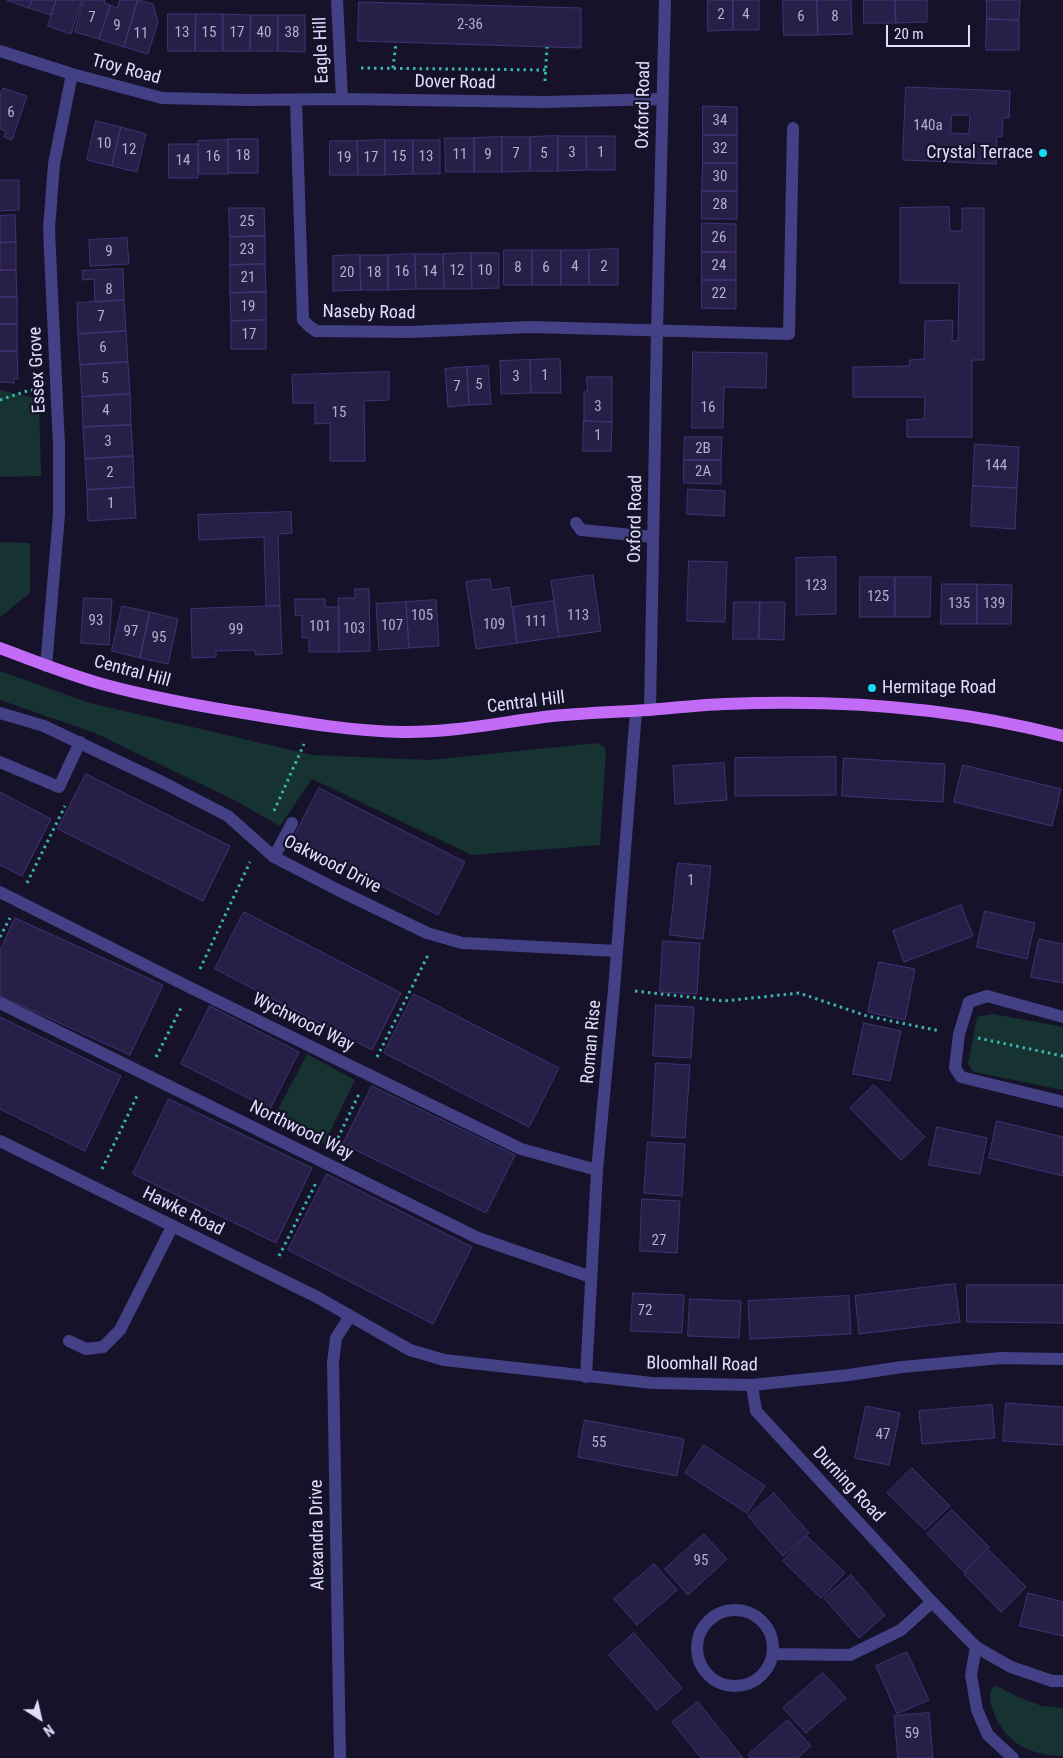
<!DOCTYPE html>
<html>
<head>
<meta charset="utf-8">
<style>
  body { margin:0 }
  #map { position:relative; width:1063px; height:1758px; overflow:hidden; background:#16122a; font-family:"Roboto Condensed",sans-serif }
  canvas { display:block }
  .north { position:absolute; left:15px; top:1693px; width:50px; height:50px; -webkit-text-stroke:4px #16122a; paint-order:stroke; rotate:145deg; font-size:14px; font-weight:700; line-height:20px; text-align:center; color:#e1ddfd }
  .north::after { content:''; display:block; margin:auto; width:18px; height:22px; background:#e1ddfd; clip-path:polygon(50% 0,100% 100%,50% 72%,0 100%) }
  .scale { position:absolute; left:886px; top:25px; width:84px; height:22px; box-sizing:border-box; border:2px solid #e1ddfd; border-top:0; padding-left:6px; font-size:15px; line-height:18px; white-space:nowrap; color:#e1ddfd; -webkit-text-stroke:4px #16122a; paint-order:stroke }
</style>
</head>
<body>
<div id="map">
<canvas width="1063" height="1758"></canvas>
<div class="north">N</div>
<div class="scale">20 m</div>
</div>
<script>
const ctx = document.querySelector('canvas').getContext('2d');
ctx.lineJoin = 'round';
function fill(path, color) { ctx.fillStyle = color; ctx.fill(path, 'evenodd'); }
function trace(path, color, width, dash) { ctx.strokeStyle = color; ctx.lineWidth = width; ctx.lineCap = dash ? 'butt' : 'round'; ctx.setLineDash(dash || []); ctx.stroke(path); }
function label(font, color, halo, rows, align = 'center') {
  ctx.font = font + ' "Roboto Condensed",sans-serif'; ctx.lineWidth = 4.5; ctx.setLineDash([]); ctx.textBaseline = 'middle'; ctx.strokeStyle = halo; ctx.fillStyle = color; for (const [text, x, y, turn = 0] of rows) {
    ctx.save(); ctx.translate(x, y); ctx.rotate((+turn || 0) * Math.PI / 180); ctx.textAlign = isNaN(turn) ? turn : align; if (halo) ctx.strokeText(text, 0, 0); ctx.fillText(text, 0, 0); ctx.restore();
  }
}
fill(new Path2D(`
  M0,390l39,9 2,77 -41,1z
  M0,542l30,1v50l-30,24z
  M0,671l90,32 222,52 118,5 167,-17 7,4 2,5 -6,93 -128,10 -160,-76 -32,47 -44,-25 -141,-68 -95,-33z
  M993,1014l70,13v63l-89,-18 -6,-8 9,-46 3,-2z
  M307,1054l48,26 -31,64 -52,-23z
  M997,1686l19,10 26,10 21,2v48c-31,0 -58,-13 -69,-43 -4,-9 -6,-18 -1,-26z`), '#163332');
const building = new Path2D(`
  M7,0h25l-3,8z
  M32,0h24l-5,15 -22,-7z
  M57,0h25l-11,34 -23,-8z
  M84,0h21l-1,3 6,2 -11,34 -24,-7z
  M120,0h18l-14,47 -25,-8 11,-34 7,3z
  M138,0l15,4 5,18 -10,32 -24,-7z
  M708,0h25v30l-25,1z
  M733,0h26v30h-26z
  M783,0h34l1,35h-34z
  M817,0h34l1,34 -34,1z
  M864,0h31l1,23h-32z
  M895,0h32v22l-31,1z
  M987,0h33l-1,20 -32,-1z
  M359,2l222,6v40l-223,-7z
  M168,14h28l-1,37h-27z
  M196,14h27v37h-28z
  M223,14l28,1 -1,36h-27z
  M251,15h27v36h-28z
  M278,15h27v37l-27,-1z
  M987,19l32,1v30h-33z
  M906,87l104,4 -1,27h-6l-1,19 -5,-1 -1,28 -93,-4zM952,115h18l-1,19 -18,-1z
  M3,88l24,8 -15,44 -8,-3 2,-6 -6,-2v-32z
  M703,106l34,1v28h-34z
  M96,121l25,6 -9,39 -25,-6z
  M121,127l25,7 -9,38 -25,-6z
  M703,135h34v28h-34z
  M558,136h28l1,34 -29,1z
  M558,136v35h-28v-34z
  M586,136h29v34h-28z
  M502,137h28v34l-28,1z
  M502,137v35h-28v-34z
  M445,138h29v34h-28z
  M228,139h30v34h-29z
  M228,140v34h-29l-1,-33z
  M385,140h28v34l-28,1z
  M385,140v35h-27l-1,-34z
  M413,140h27v34h-27z
  M330,141h27l1,34h-28z
  M169,144h29v34h-29z
  M703,163h34v28h-35z
  M0,180h19v30l-19,1z
  M702,191h35v28h-35z
  M949,207l1,24h12v-23h22v152h-12v77h-65v-17l17,-1 1,-22h-72v-30l56,-1 1,-6 14,-1 1,-38 28,-1 -1,21h6l1,-58h-59v-75z
  M229,208h35l1,28 -35,1z
  M15,215l1,27 -16,1v-27z
  M702,223l34,1v28h-34z
  M265,236v28l-35,1v-28z
  M127,238l2,26 -39,2 -1,-26z
  M16,242v28h-16v-27z
  M618,249v36h-29v-35z
  M504,250h28v35h-28z
  M532,250h29v35h-29z
  M561,250h28v35h-28z
  M702,252h34v28h-34z
  M471,253l1,36h-28l-1,-35z
  M471,253h28v35l-27,1z
  M415,254l1,35 -28,1v-35z
  M415,254h28l1,35h-28z
  M360,255l1,35 -28,1v-35z
  M360,255h28v35h-27z
  M265,264l1,28 -36,1v-28z
  M123,269l1,31 -29,2 -1,-23 -11,1 -1,-9z
  M0,270h16l1,27h-17z
  M702,280h34v29l-34,-1z
  M266,292v28l-35,1 -1,-28z
  M0,297h17v27h-17z
  M124,300l2,31 -48,3 -1,-31z
  M266,320v29h-35v-28z
  M0,324h17v27h-17z
  M126,331l2,31 -48,3 -2,-31z
  M0,351h17l1,28 -4,-1v5l-14,-1z
  M693,352l74,1 -1,35 -42,-1 -1,41h-31z
  M560,359l1,34h-30l-1,-33z
  M530,360l1,33 -30,1 -1,-33z
  M128,362l2,32 -48,3 -2,-32z
  M488,366l3,38 -22,1 -2,-38z
  M467,367l2,38 -21,2 -3,-38z
  M389,372v28l-25,1 1,60h-35v-38l-15,1v-21h-22l-1,-28z
  M587,377h25v45l-28,-1v-29h3z
  M130,394l1,31 -48,2 -1,-30z
  M584,421l28,1 -1,29h-28z
  M131,425l2,31 -48,3 -2,-32z
  M685,437h37l-1,23h-37z
  M975,444l44,3 -2,41 -44,-2z
  M133,456l1,31 -47,3 -2,-31z
  M684,460h37v24l-37,-1z
  M973,486l44,2 -2,41 -44,-3z
  M134,487l2,31 -48,3 -1,-31z
  M688,489l37,2 -1,25 -37,-2z
  M291,512l1,21 -14,1 2,72h-14l-2,-69 -65,3 -1,-25z
  M836,557v57l-40,1v-57z
  M689,561l38,1 -2,60 -38,-1z
  M593,575l8,56 -42,6 -8,-56z
  M860,577h35v40h-35z
  M895,577h36l-1,40h-35z
  M490,579l2,11 17,-3 8,56 -41,6 -10,-67z
  M942,584h35v40h-36z
  M977,584l35,1 -1,39h-34z
  M355,589h14l1,62 -31,1 -1,-54h17z
  M84,598l28,1 -3,46 -28,-2z
  M295,599h30v8h14v45h-30v-14h-7v-23l-6,1z
  M436,600l3,46 -30,2 -3,-46z
  M554,601l5,36 -42,6 -4,-36z
  M406,602l3,46 -30,2 -3,-46z
  M734,602h26l-1,37h-26z
  M760,602h25l-1,38 -25,-1z
  M122,606l28,6 -10,46 -28,-7z
  M280,606l2,48 -27,1v-5l-39,1v6l-24,1 -1,-49z
  M150,612l28,7 -10,45 -28,-6z
  M836,757v38l-101,1v-38z
  M844,758l101,6 -2,38 -101,-6z
  M724,763l3,37 -52,4 -2,-38z
  M963,765l98,24 -9,37 -98,-24z
  M86,774l144,72 -27,55 -145,-72z
  M319,788l146,74 -27,53 -146,-74z
  M0,792l51,27 -29,57 -22,-11z
  M678,863l33,3 -8,73 -33,-4z
  M961,905l12,31 -69,26 -11,-31z
  M985,911l50,12 -8,36 -50,-12z
  M244,912l157,81 -29,57 -157,-81z
  M15,918l148,67 -33,70 -130,-59v-45z
  M1039,939l24,5v39l-32,-6z
  M663,941l37,2 -3,51 -37,-2z
  M879,962l36,7 -10,51 -37,-8z
  M414,994l145,74 -30,59 -145,-74z
  M656,1005l38,2 -3,51 -38,-2z
  M210,1006l89,46 -29,57 -89,-45z
  M0,1017l121,59 -36,75 -85,-42z
  M864,1023l37,8 -11,50 -37,-7z
  M656,1063l34,2 -5,73 -33,-2z
  M874,1085l51,52 -24,23 -51,-52z
  M372,1086l143,69 -29,58 -143,-69z
  M169,1099l143,69 -36,75 -143,-69z
  M997,1121l66,16v39l-74,-18z
  M937,1127l50,11 -7,36 -51,-9z
  M648,1142l37,2 -3,52 -38,-3z
  M327,1174l145,73 -39,77 -145,-74z
  M642,1199l38,2 -3,52 -37,-2z
  M955,1284l5,38 -101,12 -4,-38z
  M967,1285h96v38l-96,-1z
  M633,1293l51,2 -2,38 -51,-2z
  M849,1296l2,38 -101,5 -2,-38z
  M690,1299l51,2 -2,37 -51,-2z
  M1006,1403l57,4v38l-60,-4z
  M992,1405l3,33 -73,6 -3,-33z
  M866,1406l34,7 -11,52 -34,-7z
  M585,1420l99,19 -7,37 -99,-19z
  M704,1445l61,41 -18,27 -62,-40z
  M912,1468l38,38 -25,24 -38,-37z
  M774,1493l35,40 -26,23 -35,-40z
  M952,1510l37,37 -25,25 -37,-38z
  M704,1534l23,25 -39,36 -23,-26z
  M807,1536l38,37 -24,25 -38,-37z
  M989,1550l37,37 -25,25 -37,-38z
  M654,1564l23,26 -40,35 -23,-26z
  M851,1575l34,40 -26,23 -35,-40z
  M1028,1593l35,9v34l-43,-10z
  M634,1633l48,55 -25,22 -48,-55z
  M907,1652l22,48 -32,14 -21,-48z
  M823,1673l23,25 -40,35 -23,-25z
  M698,1702l45,56h-42l-29,-36z
  M929,1713l4,45h-35l-4,-42z
  M788,1720l23,26 -14,12h-46l-3,-3z`);
fill(building, '#281f49');
trace(building, '#403374', 1);
trace(new Path2D(`
  M361,68l185,2
  M393,68l3,-26
  M545,81l2,-34
  M0,400l30,-10h6
  M274,811l30,-67
  M27,883l38,-77
  M0,937l10,-19
  M200,969l50,-107
  M635,991l89,10 75,-8 68,23 73,15
  M978,1038l85,18
  M156,1057l26,-51
  M377,1057l51,-102
  M335,1144l24,-50
  M102,1169l36,-75
  M279,1256l38,-75`), '#38b6ae', 3, [2.5, 4]);
trace(new Path2D(`
  M576,523l5,7 72,7
  M0,762l59,25 21,-45
  M274,857l18,-34
  M69,1341l17,8 17,-2 17,-17 52,-103`), '#434086', 12);
trace(new Path2D(`
  M162,98l85,2
  M0,892l191,96 330,161 76,21
  M0,1003l478,235 113,39`), '#434086', 12);
trace(new Path2D(`
  M337,0l5,99
  M0,51l72,23 90,24
  M247,100l95,-1 202,3 118,-3
  M296,101l7,219 6,6 7,5 93,1 121,-5 259,7 4,-206
  M46,666l13,-151v-69l-10,-217 5,-65 18,-90
  M650,710l7,-380 8,-330
  M0,713l44,13 120,57 64,33 46,41 64,33 89,43 35,10 155,8
  M1063,1017l-76,-21 -18,6 -10,32 -4,34 6,9 102,25
  M0,1141l317,156 93,53 34,10 208,23 100,2 97,-10 53,-8 99,-9 62,1
  M586,1377l11,-207 17,-181 22,-278
  M752,1385l4,26 176,191 44,45 35,20 41,14h11
  M697 1648a38 38 0 1 1 76 0a38 38 0 1 1-76 0Z
  M976,1647l-5,28 6,35 11,25 25,23
  M773,1654l77,1 51,-25 31,-28
  M340,1758l-7,-395 3,-25 14,-22`), '#434086', 12);
trace(new Path2D(`
  M0,648c34,13 67,26 102,36 51,14 102,23 154,31 48,8 96,16 145,17 51,1 101,-10 151,-16 32,-3 65,-4 97,-6 25,-2 50,-5 76,-6 114,-5 228,3 338,32`), '#c26bf6', 12);
for (const [x, y, r, color] of [
  [1043,153,5,"#14dbf1"],
  [872,688,5,"#14dbf1"]
]) { const dot = new Path2D(); dot.arc(x, y, r, 0, 2 * Math.PI); ctx.fillStyle = color; ctx.fill(dot); trace(dot, '#16122a', 2); }
label('15px', '#b3aed0', null, [
  ["2",721,15],
  ["4",746,15],
  ["6",801,17],
  ["8",835,17],
  ["7",92,18],
  ["2-36",470,25],
  ["9",117,26],
  ["13",182,33],
  ["15",209,33],
  ["17",237,33],
  ["40",264,33],
  ["38",292,33],
  ["11",141,34],
  ["6",11,113],
  ["34",720,121],
  ["140a",928,126],
  ["10",104,144],
  ["32",720,149],
  ["12",129,150],
  ["3",572,153],
  ["1",601,153],
  ["7",516,154],
  ["5",544,154],
  ["11",460,155],
  ["9",488,155],
  ["18",243,156],
  ["16",213,157],
  ["15",399,157],
  ["13",426,157],
  ["19",344,158],
  ["17",371,158],
  ["14",183,161],
  ["30",720,177],
  ["28",720,205],
  ["25",247,222],
  ["26",719,238],
  ["23",247,250],
  ["9",109,252],
  ["24",719,266],
  ["4",575,267],
  ["2",604,267],
  ["8",518,268],
  ["6",546,268],
  ["12",457,271],
  ["10",485,271],
  ["16",402,272],
  ["14",430,272],
  ["20",347,273],
  ["18",374,273],
  ["21",248,278],
  ["8",109,290],
  ["22",719,294],
  ["19",248,307],
  ["7",101,317],
  ["17",249,335],
  ["6",103,348],
  ["1",545,376],
  ["3",516,377],
  ["5",105,379],
  ["5",479,385],
  ["7",457,387],
  ["3",598,407],
  ["16",708,408],
  ["4",106,411],
  ["15",339,413],
  ["1",598,436],
  ["3",108,442],
  ["2B",703,449],
  ["144",996,466],
  ["2A",703,472],
  ["2",110,473],
  ["1",111,504],
  ["123",816,586],
  ["125",878,597],
  ["135",959,604],
  ["139",994,604],
  ["105",422,616],
  ["113",578,616],
  ["93",96,621],
  ["111",536,622],
  ["109",494,625],
  ["107",392,626],
  ["101",320,627],
  ["103",354,629],
  ["99",236,630],
  ["97",131,632],
  ["95",159,638],
  ["1",691,881],
  ["27",659,1241],
  ["72",645,1311],
  ["47",883,1435],
  ["55",599,1443],
  ["95",701,1561],
  ["59",912,1734]
]);
label('18px', '#e1ddfd', '#16122a', [
  ["Eagle Hill",322,50,-92],
  ["Troy Road",126,70,15],
  ["Dover Road",455,83,1],
  ["Oxford Road",644,105,-89],
  ["Naseby Road",369,313,1],
  ["Essex Grove",38,370,-93],
  ["Oxford Road",636,519,-89],
  ["Central Hill",132,672,15],
  ["Central Hill",526,703,-7],
  ["Oakwood Drive",332,865,27],
  ["Wychwood Way",303,1023,26],
  ["Roman Rise",592,1042,-85],
  ["Northwood Way",301,1131,26],
  ["Hawke Road",183,1212,26],
  ["Bloomhall Road",702,1365,1],
  ["Durning Road",848,1485,47],
  ["Alexandra Drive",318,1535,-91]
]);
label('18px', '#e1ddfd', '#16122a', [
  ["Crystal Terrace",1033,153],
  ["Hermitage Road",882,688,"left"]
], 'right');
</script>
</body>
</html>
